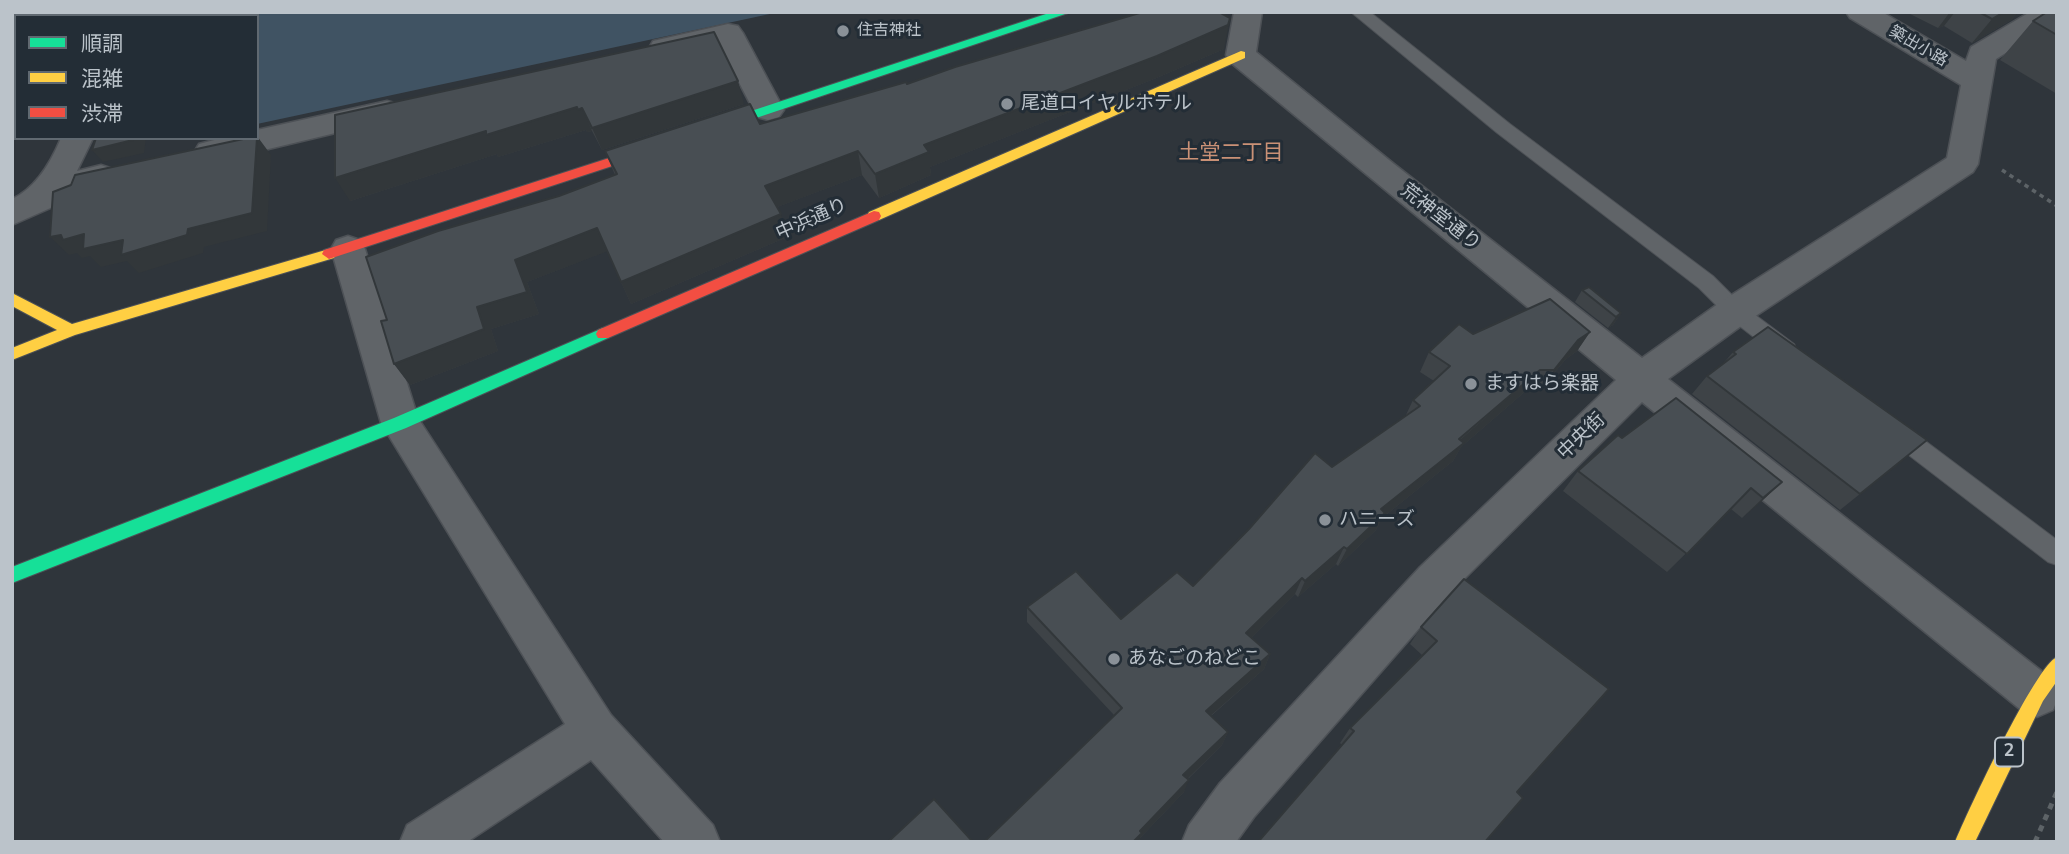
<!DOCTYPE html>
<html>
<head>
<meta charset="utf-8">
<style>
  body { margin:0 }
  #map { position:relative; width:2069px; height:854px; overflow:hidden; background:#2f353b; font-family:"Nunito Sans","Noto Sans JP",sans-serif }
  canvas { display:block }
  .frame { position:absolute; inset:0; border:14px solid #bbc3ca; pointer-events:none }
  .legend { position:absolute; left:14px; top:14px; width:245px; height:126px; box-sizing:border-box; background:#232d36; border:2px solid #606971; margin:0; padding:9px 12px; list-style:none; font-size:21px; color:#bbc3ca }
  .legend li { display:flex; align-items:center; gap:14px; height:35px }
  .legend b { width:35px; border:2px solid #606971 }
</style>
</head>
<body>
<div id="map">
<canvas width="2069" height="854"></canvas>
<div class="frame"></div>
<ul class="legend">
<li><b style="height:9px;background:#16e098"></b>順調</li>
<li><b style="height:9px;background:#ffcf43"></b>混雑</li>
<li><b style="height:9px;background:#f24e42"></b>渋滞</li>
</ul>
</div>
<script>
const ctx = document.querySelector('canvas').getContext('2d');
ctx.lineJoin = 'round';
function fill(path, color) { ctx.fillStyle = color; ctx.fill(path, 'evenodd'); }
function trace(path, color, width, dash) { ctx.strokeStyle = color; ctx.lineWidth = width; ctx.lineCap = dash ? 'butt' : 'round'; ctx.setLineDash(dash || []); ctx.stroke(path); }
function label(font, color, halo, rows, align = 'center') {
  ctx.font = font + ' "Nunito Sans","Noto Sans JP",sans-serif'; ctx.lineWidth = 6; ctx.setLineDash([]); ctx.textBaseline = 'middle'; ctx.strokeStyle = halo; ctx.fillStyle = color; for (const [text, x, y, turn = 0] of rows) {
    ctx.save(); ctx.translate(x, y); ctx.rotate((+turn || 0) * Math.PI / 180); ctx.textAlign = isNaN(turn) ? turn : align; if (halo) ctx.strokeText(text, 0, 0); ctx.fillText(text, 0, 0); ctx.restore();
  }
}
fill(new Path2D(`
  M12,12h767l-522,112v-108h-241v25l-4,1z`), '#405363');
const lane = new Path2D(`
  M121,12h17l-1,4h-17z
  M1351,12h19l140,112 203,152 29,29 52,39 3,6 -3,6 -8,3 -8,-3 -50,-39 -29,-29 -203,-156z
  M1892,420l8,2 157,118v25l-9,-3 -164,-126 -3,-7 3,-7z`);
const street = new Path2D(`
  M1234,12h28l-6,40 138,112 248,194 80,-57 225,-143 14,-73 -111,-67 -4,-6h36l84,49 5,-14 59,-35h27v9l-61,38 -18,105 -5,8 -225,149 -80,58 385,301c5,11 5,19 0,30l-16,7 -16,-7 -379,-308 -192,191 -196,224 -18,25h-54l7,-17 31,-42 200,-216 196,-187 -386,-318 -4,-7z
  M728,24l10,2 5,7 41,77 -5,7 -11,3 -11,-3 -38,-73 -55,14 -11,-3 -4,-7 4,-7z
  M387,101l11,3 5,7 -5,7 -188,45 -11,-3 -5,-8 5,-8 23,-6h35v-8z
  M61,138h32l-16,33 24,-6 12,4 4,8 -4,8 -24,6 -77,34v-26c24,-11 39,-37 49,-61z
  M348,236l12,4 5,9 53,169 193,297 102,110 7,17h-56l-73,-82 -124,82h-67l7,-17 158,-101 -184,-301 -50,-174 5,-9z`);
const fast = new Path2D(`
  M1052,12h19l-401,135 -5,1 -7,-4 2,-3z
  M603,328l7,6 -2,4 -202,90 -394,155v-16l382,-149z`);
const slow = new Path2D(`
  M1241,51l4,1v6l-366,162h-10l-2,-4 2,-4z
  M329,249l5,1 2,4 -2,4 -259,77 -63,25v-12l45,-18 -45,-24v-13l60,31z
  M2057,657v24l-14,20 -68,141h-20c12,-29 81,-177 102,-185z`);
const jam = new Path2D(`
  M665,140l7,4 -2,3 -341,112 -7,-5 2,-4z
  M874,211l5,1 2,4 -2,4 -271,118h-10l-2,-4 2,-4z`);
trace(lane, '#4d5156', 2);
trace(street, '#4d5156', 3);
trace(fast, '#4d5156', 2);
trace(slow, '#4d5156', 2);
trace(jam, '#4d5156', 2);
trace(new Path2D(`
  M2002,170l55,36`), '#5d6367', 3.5, [4.5, 4.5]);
trace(new Path2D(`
  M2035,842l22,-50`), '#5d6367', 5, [6, 6]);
fill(lane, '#606468');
fill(street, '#606468');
fill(fast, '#16e098');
fill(slow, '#ffcf43');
fill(jam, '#f24e42');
fill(new Path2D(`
  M1906,12h112l-7,8 -39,23 -28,-17 -6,2z
  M2057,12v82l-57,-34 33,-39z
  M1224,49l-70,30 -224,88 1,8 -52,23 -17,-23 -85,32 10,30 -156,67 -24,-53 -80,31 12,32 -48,15 7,22 -88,34 -16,-21 -7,-44 172,-124 56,-21 -10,-24 155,-27 147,-40z
  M744,104l-142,46 -10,-19 -5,1 -1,-2 -88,27 -1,-3 -147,47 -15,-86z
  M1582,290l39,23 -8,12 -5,3 -33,-26z
  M1590,332l-13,19 -12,9 -24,29h-13l-67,58 -8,14 -71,57 -6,12 -38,36 -2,-2 -38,33 -3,-3 -44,44 19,16 -6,15 -53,47 17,16 -6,13 -34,34 -4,13 -44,46 -1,4h-155l130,-127 -87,-93v-15l94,12 72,-33 139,-119 73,-50 8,-17 21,-19 -14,-9 9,-20 44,-18z
  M1733,352l194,88 -87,70 -148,-116 15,-18 14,-10z
  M1622,438l160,44 -40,36 -11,-9 -64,63 -104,-81 15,-20z
  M1421,627l188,62 -267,56 -2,-2 10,-15 72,-73 -12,-11z`), '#3e4347');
fill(new Path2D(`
  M1950,12h5l-11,14 -6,2z
  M2004,12h14l-7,8 -39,23 20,-24z
  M1230,18l-6,31 -70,30 -224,88 1,8 -52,23 -4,-24 49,-29z
  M16,59v66l-4,6v-66z
  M738,81l6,23 -142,46 -10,-22z
  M577,107l5,1 10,23 -5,1 -1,-2 -88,27 -1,-3 -147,47 -15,-23 151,-47z
  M257,136l14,19 -4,76 -63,16 -1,6 -64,20 -12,-12 -26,6 -11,-11 -8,2 -5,-5 -8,2 -19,-18 11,-2 23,-1 39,6z
  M133,138h13l-2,15 -41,9 -11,-12z
  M858,151l4,24 -90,34 -7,-23z
  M781,214l6,23 -156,67 -10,-22z
  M597,228l11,23 -81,31 12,32 -48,15 7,22 -88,34 -16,-21 121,-104z
  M1621,313l-8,12 -5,3 8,-11z
  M1590,332l-13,19 -12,9 -24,29 13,-19 24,-30z
  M1540,370l-12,19 -67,58 -8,14 -71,57 -6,12 -38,36 9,-17 34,-40z
  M1782,482l-21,20 -19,16 21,-20z
  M1344,547l-8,17 -38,33 7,-16z
  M1302,578l-7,16 -54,54 5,-15z
  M1270,654l-6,15 -63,55 5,-13z
  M1228,732l-6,13 -43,42 4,-12z
  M1189,780l-5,12 -44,46 -1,4h-6l7,-11z`), '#32373a');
const building = new Path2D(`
  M1143,12h76l11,6 -2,7 -71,31 -233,89 5,7 -54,22 -17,-23 -93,35 16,28 -160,68 -24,-54 -82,32 12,32 -50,15 7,22 -90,35 -13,-43 6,-1 -21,-63 72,-26 121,-35 58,-22 -12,-23 145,-47 10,20 146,-42 1,2 48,-17z
  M1979,12h25l-12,7z
  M2047,12h10v23l-24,-14z
  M714,32l24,49 -146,47 -10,-20 -4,2 -1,-3 -91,28v-4l-151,47v-63z
  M16,40v19l-4,6v-24z
  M96,138h37v2l-41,10z
  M248,138h9l-5,75 -64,16 -1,6 -66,20 2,-15 -40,9 1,-15 -21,6 -2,-5 -11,2 3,-45 18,-7 4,-10z
  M1589,287l32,26 -5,4 -34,-27z
  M1550,299l40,33 -12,8 -24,30h-14l-81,69 5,4 -83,66 4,4 -38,36 -3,-2 -39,34 -3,-3 -56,55 24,21 -64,57 22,21 -45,43 6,5 -49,51 2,2 -9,9h-149l138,-134 -95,-101 49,-36 45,48 56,-47 16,14 56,-57 66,-76 17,14 88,-61 -7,-6 37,-34 -21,-14 30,-28 14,10z
  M1768,327l159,113 -67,54 -153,-118 29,-22 -3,-2z
  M1676,398l106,84 -19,16 -12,-10 -64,66 -109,-83 40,-36 4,3z
  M1464,579l145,110 -92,103 6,6 -38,44h-227l96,-111 -4,-3 87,-87 -16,-14z
  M934,799l39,43h-85z`);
fill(building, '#484e53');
trace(building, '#32373a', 2);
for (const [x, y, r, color] of [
  [843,31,7,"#8a9198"],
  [1007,104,7,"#8a9198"],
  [1471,384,7,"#8a9198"],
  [1325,520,7,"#8a9198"],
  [1114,659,7,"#8a9198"]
]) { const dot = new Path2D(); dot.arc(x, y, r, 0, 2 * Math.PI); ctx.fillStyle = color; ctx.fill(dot); trace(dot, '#232d36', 2.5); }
label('16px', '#bbc3ca', '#232d36', [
  ["住吉神社",857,31]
], 'left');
label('16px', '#bbc3ca', '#232d36', [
  ["築出小路",1918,47,30]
]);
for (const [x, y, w] of [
  [2009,752,28]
]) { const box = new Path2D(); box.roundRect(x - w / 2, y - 14.5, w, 29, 5); ctx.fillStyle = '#232d36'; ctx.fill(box); trace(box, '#bbc3ca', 2); }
label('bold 18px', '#bbc3ca', null, [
  ["2",2009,752]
]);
label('19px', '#bbc3ca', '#232d36', [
  ["尾道ロイヤルホテル",1021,104],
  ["ますはら楽器",1485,384],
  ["ハニーズ",1339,520],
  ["あなごのねどこ",1128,659]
], 'left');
label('19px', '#bbc3ca', '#232d36', [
  ["荒神堂通り",1440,218,38],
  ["中浜通り",812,220,-24],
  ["中央街",1582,437,-44]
]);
label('21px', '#ca9176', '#232d36', [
  ["土堂二丁目",1231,154]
]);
</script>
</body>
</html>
